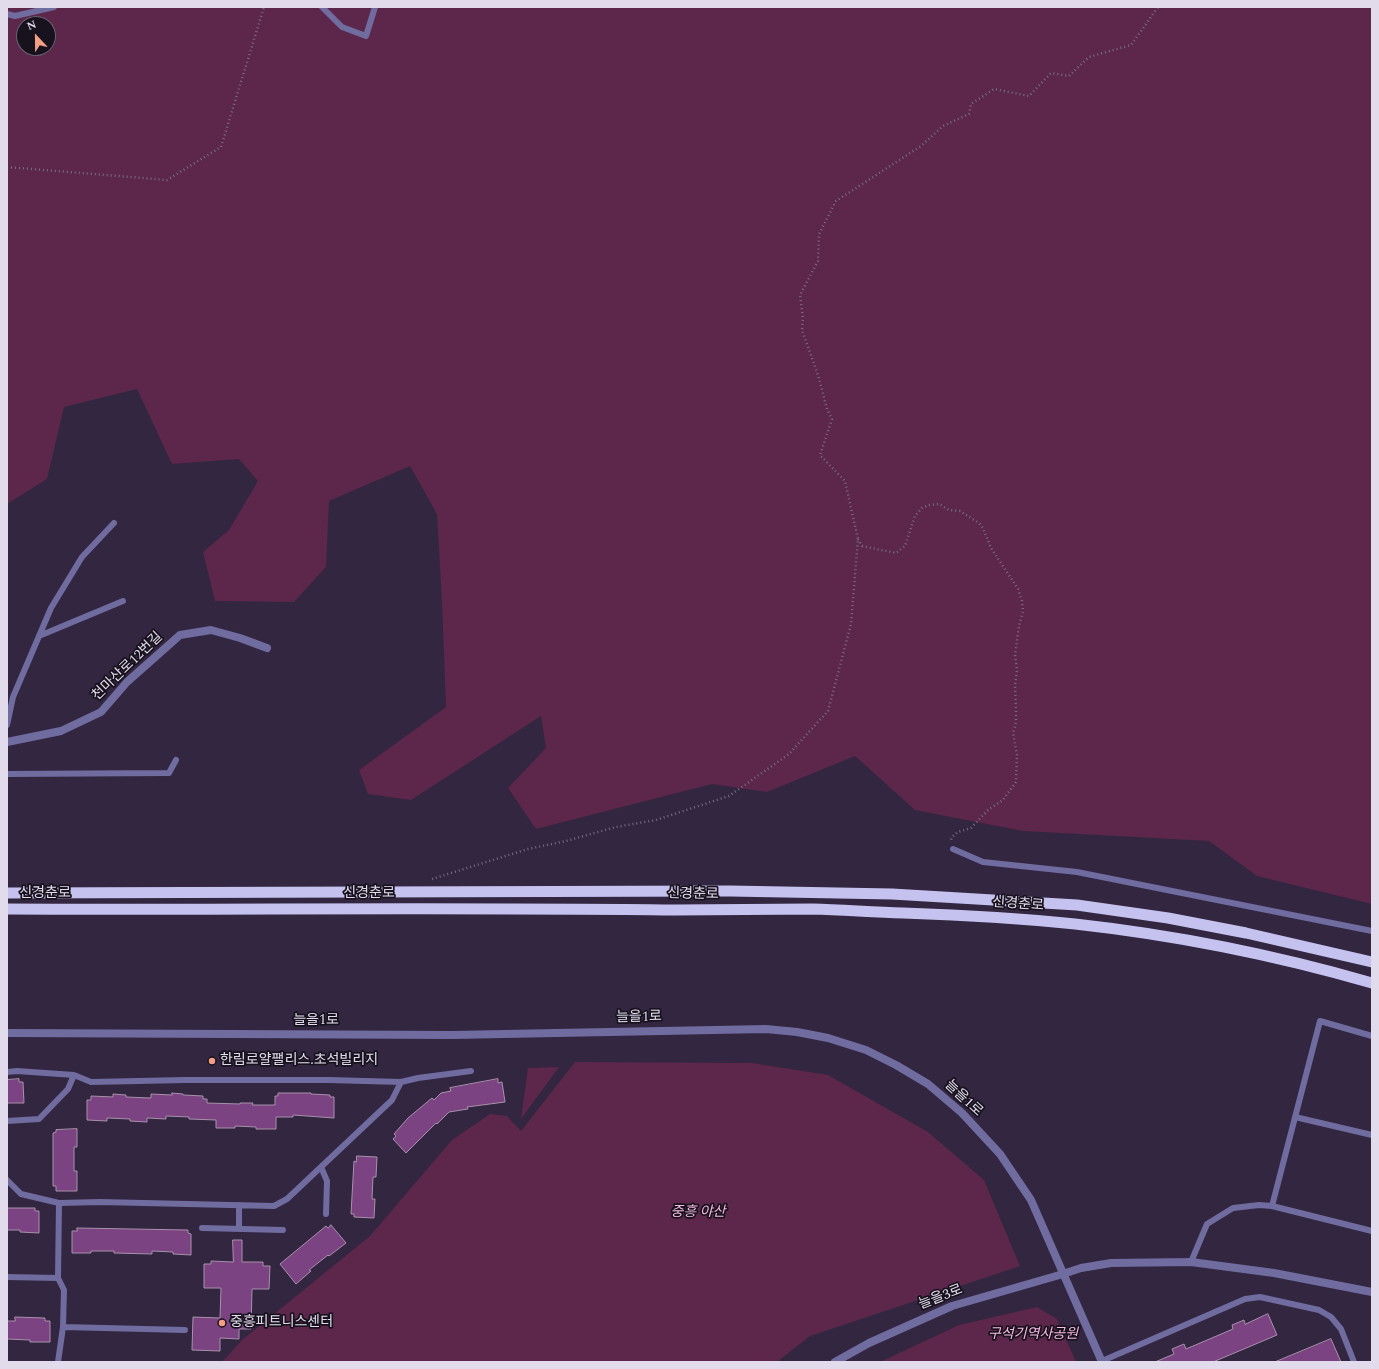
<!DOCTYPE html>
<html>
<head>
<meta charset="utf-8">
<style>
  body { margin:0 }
  #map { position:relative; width:1379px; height:1369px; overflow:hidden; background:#322640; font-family:Spectral,serif }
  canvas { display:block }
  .frame { position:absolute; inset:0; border:8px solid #e2dbec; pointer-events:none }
  .north { position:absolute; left:16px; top:16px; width:40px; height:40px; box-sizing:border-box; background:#17121e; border:1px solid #686270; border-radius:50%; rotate:338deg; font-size:11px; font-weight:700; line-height:16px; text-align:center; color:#e2dbec }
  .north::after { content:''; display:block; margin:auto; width:14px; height:18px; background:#f49e86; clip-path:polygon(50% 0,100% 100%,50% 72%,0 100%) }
</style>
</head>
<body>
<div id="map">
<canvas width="1379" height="1369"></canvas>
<div class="frame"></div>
<div class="north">N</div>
</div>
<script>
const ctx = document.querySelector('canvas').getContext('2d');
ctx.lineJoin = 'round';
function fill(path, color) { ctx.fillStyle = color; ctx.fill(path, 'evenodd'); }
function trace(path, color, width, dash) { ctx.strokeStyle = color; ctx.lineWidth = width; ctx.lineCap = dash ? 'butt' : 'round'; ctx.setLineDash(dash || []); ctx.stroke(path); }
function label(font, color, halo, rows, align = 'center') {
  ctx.font = font + ' Spectral,"Noto Sans KR",serif'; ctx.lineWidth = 3.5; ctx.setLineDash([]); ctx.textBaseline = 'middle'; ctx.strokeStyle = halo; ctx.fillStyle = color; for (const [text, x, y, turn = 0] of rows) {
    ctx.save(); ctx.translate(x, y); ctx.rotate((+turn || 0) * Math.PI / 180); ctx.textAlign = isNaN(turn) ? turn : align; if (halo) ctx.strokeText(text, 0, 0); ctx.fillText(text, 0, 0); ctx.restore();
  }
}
fill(new Path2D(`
  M8,7h1364v897l-115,-28 -48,-35 -186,-10 -108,-21 -60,-54 -88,36 -55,-8 -176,45 -28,-41 38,-40 -5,-32 -130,84 -43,-6 -9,-24 87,-63 -4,-105 -5,-88 -27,-48 -81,35 -3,66 -32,35 -79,-1 -12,-49 26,-22 29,-49 -19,-22 -67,5 -35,-75 -73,18 -17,72 -40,25v-496zM24,24h24v24h-24z
  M575,1062l177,1 76,12 100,57 56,48 36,86 -210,70 -33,26h-555l20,-22 128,-104 82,-96 38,-26 17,2 14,15z
  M559,1067l-38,52 7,-51z
  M1037,1307l20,12 19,43h-196l79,-37z`), '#5c274a');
const building = new Path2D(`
  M19,1079v3h4l1,21h-17v-23z
  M498,1079v4l4,-1 3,20 -38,5 1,2 -19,3 -12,12 -1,-1 -30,30 -13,-14 3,-3 -2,-2 14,-16 24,-20 2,2 7,-7 10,-2 -1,-3z
  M172,1093l11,1v1l20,1v3h4v4l33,1v-1h13l-1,2h23v-9h3v-3h33v1l19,1v2h4v21l-41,-3v2h-17v12h-20v-2l-21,-1v2h-19v-8l-27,-1v-2l-23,-1v3l-19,-1v4l-17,-1v-2l-23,-1v3l-20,-1v-20h4v-4l22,1v-3l13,1v2l25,1v-4l21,1z
  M77,1129v18h-3v24h3v20h-21v-5h-3v-53l3,-1v-2z
  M357,1156l20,1 -1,20h-3l-1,22h3l-1,19 -20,-1v-3h-3l3,-53 2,1z
  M7,1208h28v3h4v22l-19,-1v-2h-13z
  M331,1225l15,18 -17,13 -1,-1 -19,15 2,1 -15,13 -16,-20 46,-38 2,2z
  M77,1228l111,2v3l3,1v21l-18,-1v-2l-21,-1v3l-38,-1v-2h-23v2h-19v-22h5z
  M233,1240h9v22h21v4h7l-1,23h-17l-1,40h-12v10l-19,-1v13l-28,-1 1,-33 27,1 1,-30h-17v-24h7v-3l22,1z
  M1268,1314l9,21 -64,27h-58l19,-8 -2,-5 12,-5 2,5 47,-20 -1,-4 12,-5 1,4z
  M15,1317l30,1v3h5v21h-20v-2l-23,-1v-18h8z
  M1331,1339l10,23h-66z`);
fill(building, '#7b4381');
trace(building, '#a991ab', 1);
trace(new Path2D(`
  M7,167l160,13 54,-33 43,-140
  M858,539l4,7 34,7 9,-7 10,-30 7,-8 7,-3 10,-1 10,6 11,1 19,12 4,5 8,20 27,41 4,12 1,10 -4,15 -4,29 2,15 -2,15 1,24v13l-3,11 4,22 -1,27 -13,18 -15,10 -17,18 -13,4 -6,5 -1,3
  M432,879l96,-30 38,-8 50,-14 40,-7 73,-24 60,-42 39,-43 23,-87 7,-85 -13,-58 -25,-26 12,-36 -5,-10 -9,-34 -16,-45 1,-12 -3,-23 18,-34 1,-27 17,-33 85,-55 22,-20 26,-12 2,-10 23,-15 35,7 22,-23 18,3 20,-19 42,-12 27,-38`), '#776d84', 2.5, [1, 3]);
trace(new Path2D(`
  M322,7l20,20 24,9 9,-29
  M7,14l8,2 39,-9
  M39,636l84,-35
  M7,725l6,-28 38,-89 31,-51 32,-34
  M7,774l162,-1 7,-13
  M953,849l30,13 94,10 295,59
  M7,1072l10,-1 57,4 17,7 94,-2h144l72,2 17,-4 53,-7
  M1295,1117l77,18
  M7,1121l32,-2 29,-30 6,-14
  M321,1167l6,14 -1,33
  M7,1180l14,14 38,9 -1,75 -51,-1
  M59,1203l41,-1 174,4 13,-7 105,-99 9,-18
  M239,1205v24
  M1272,1206l48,-185 52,15
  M202,1228l81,2
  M1191,1262l16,-38 26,-16 26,-3 13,1 100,25
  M58,1278l6,12 -1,37 -5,35
  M63,1327l122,3
  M1102,1361l143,-62 15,-2 59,13 12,7 10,12 13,33`), '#706ca0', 6);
trace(new Path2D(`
  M7,742l54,-11 40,-19 26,-30 53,-47 31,-5 29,8 27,10
  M1063,1274l18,-6 30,-5 80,-1 83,11 98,19`), '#706ca0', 8);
trace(new Path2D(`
  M7,1033l445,2 314,-6 31,3 31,6 38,12 30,15 32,19 34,29 38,41 31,46 71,162
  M835,1362l34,-19 83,-37 111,-32`), '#706ca0', 8);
trace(new Path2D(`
  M7,893l723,-2 162,3 185,11 91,13 78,15 126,29
  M7,909c223,1 446,-2 669,1 46,0 91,-1 137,-1 30,1 60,3 90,4 57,2 115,5 172,11 100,11 200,31 297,59`), '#c5c2ef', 11);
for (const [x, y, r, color] of [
  [212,1061,4,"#f49e86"],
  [222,1323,4,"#f49e86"]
]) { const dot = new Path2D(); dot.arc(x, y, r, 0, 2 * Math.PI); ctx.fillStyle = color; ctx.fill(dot); trace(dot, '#17121e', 1.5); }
label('14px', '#e2dbec', '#17121e', [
  ["천마산로12번길",128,667,-44],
  ["신경춘로",45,894],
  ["신경춘로",369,894],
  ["신경춘로",693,895,1],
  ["신경춘로",1018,905,4],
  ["늘을1로",639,1018,-1],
  ["늘을1로",316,1021],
  ["늘을1로",963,1099,43],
  ["늘을3로",941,1298,-21]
]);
label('14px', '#e2dbec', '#17121e', [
  ["한림로얄팰리스.초석빌리지",220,1061],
  ["중흥피트니스센터",230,1323]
], 'left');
label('italic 14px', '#f8b9e0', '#17121e', [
  ["중흥 야산",698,1213],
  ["구석기역사공원",1033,1335]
]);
</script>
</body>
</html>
